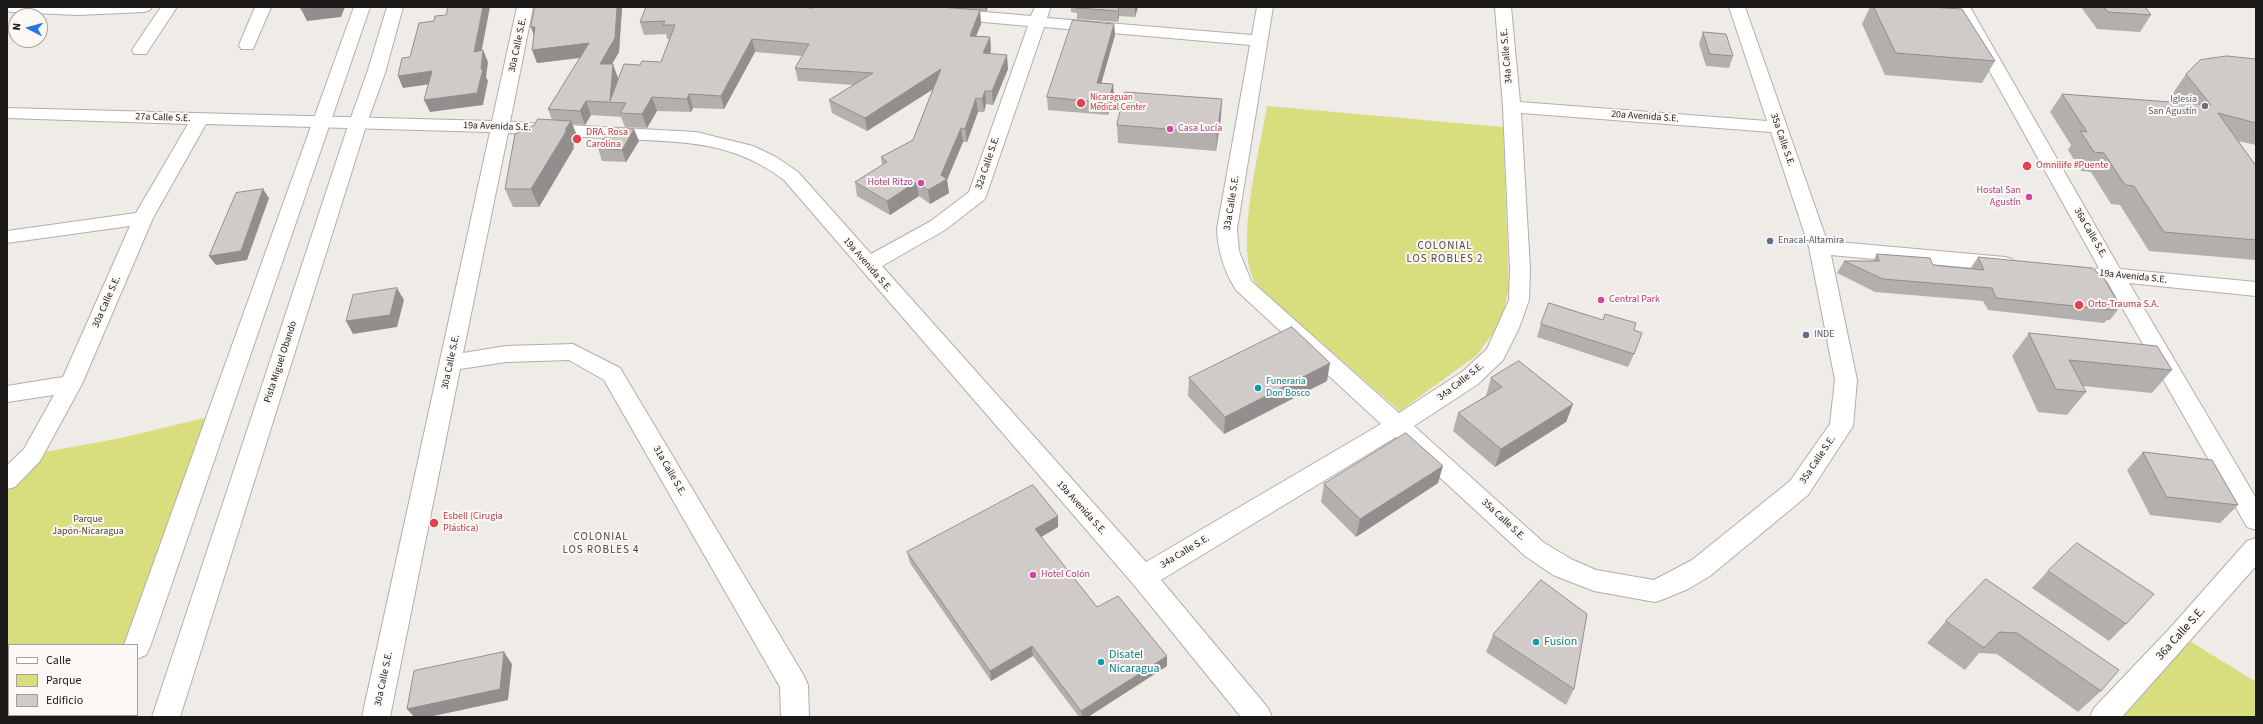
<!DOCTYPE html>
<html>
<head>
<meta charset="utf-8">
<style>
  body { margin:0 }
  #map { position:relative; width:2263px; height:724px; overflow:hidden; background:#efebe7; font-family:"Source Sans 3",sans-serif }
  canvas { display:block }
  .frame { position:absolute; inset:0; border:8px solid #1b1a18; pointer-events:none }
  .legend { position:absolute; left:8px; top:644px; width:130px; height:72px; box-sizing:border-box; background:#fcf8f5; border:1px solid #a29f9d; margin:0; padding:5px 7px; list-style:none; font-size:12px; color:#1b1a18 }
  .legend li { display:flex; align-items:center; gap:8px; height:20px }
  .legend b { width:20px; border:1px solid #a29f9d }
  .north { position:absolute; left:8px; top:8px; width:40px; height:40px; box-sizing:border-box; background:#fcf8f5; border:1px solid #a29f9d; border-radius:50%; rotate:276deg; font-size:11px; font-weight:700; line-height:16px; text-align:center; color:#1b1a18 }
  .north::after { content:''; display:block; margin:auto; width:14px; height:18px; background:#2478e3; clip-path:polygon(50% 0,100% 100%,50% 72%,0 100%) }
</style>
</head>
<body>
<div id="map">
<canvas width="2263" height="724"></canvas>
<div class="frame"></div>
<ul class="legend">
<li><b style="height:5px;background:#fff"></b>Calle</li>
<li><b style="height:11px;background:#d8de7d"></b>Parque</li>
<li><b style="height:11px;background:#d0cbc9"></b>Edificio</li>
</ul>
<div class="north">N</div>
</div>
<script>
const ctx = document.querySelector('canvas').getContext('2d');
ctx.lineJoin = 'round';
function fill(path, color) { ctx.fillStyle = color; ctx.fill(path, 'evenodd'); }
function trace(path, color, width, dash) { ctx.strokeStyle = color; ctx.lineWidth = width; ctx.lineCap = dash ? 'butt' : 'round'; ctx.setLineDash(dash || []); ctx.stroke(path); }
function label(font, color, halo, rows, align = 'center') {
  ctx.font = font + ' "Source Sans 3",sans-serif'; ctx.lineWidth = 4; ctx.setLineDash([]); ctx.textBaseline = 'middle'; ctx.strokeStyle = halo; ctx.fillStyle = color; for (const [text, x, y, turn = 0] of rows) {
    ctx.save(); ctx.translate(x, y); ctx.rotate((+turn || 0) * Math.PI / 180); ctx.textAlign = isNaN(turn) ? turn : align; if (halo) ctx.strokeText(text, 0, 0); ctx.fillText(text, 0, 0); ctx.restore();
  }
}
fill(new Path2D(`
  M1267,106l236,21 6,161 -5,21 -9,21 -18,25 -77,56 -134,-116c-5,-5 -12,-12 -14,-19 -15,-41 8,-126 15,-170z
  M213,416l-83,229h-121v70h96l-1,2h-97v-228l38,-37 76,-14z
  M2180,635l76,47v35h-152z`), '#d8de7d');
const minor = new Path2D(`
  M7,7h145l-2,3 -6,2 -66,3 -66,-3 -5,-1z
  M161,7h16l-31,47h-12l-2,-4z
  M255,7h16l-18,42h-12l-2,-4z
  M517,7h16l-23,115 186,10 57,14 23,11 22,15 73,82 60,-33 38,-29 59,-166 -77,-7 -6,-2 -2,-3 2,-3 6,-2 80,7 4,-9h14l1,2 -3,9 205,17 5,-28h16l-36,222 2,22 12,30 148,132 63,-41 25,-23 22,-49 1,-31 -7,-162 -8,-100h16l9,95 247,19 -38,-114h16l82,234 178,16 7,2 3,5 -3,5 -7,2 -174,-16 26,125 -4,46 -45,69 -98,81 -22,13 -24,10 -9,3 -61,-11 -41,-16 -28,-19 -129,-119 -235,143 107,128 4,9h-31l-107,-132 -350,-405c-51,-39 -100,-38 -161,-41 -38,-2 -77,-4 -115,-6l-45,220 43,-7 67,-2 47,24 184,308 4,9 1,32h-28l-1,-30 -176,-307 -35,-20 -63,2 -46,7 -70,348h-28l128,-585 -284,-8 -53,94 -71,166 -42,77 -25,26 -8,2v-24l17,-16 30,-54 -47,7v-16l56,-9 67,-151 -123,17v-12l129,-18 52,-89 -181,-6v-10l485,13zM1044,27l206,18 -33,184c1,22 7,42 19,61l145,134 -235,138 -264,-296 63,-36 40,-31zM1521,113l250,19 38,115 26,133 -5,44 -40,57 -98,79 -38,20 -58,-10 -25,-11 -28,-17 -129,-116 64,-42 25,-24 16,-32 10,-28 1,-31z
  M1954,7h16l150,262 136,13v14l-127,-13 127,215v32l-9,-3 -140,-246 -11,-2 -3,-5 3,-5 3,-1z
  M2256,538v28l-134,151h-32l4,-9 77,-81 76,-86z`);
const major = new Path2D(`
  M354,7h16l-220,640 -4,8 -9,4v-14h-13z
  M387,7h16l-18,66 -18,50 -187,594h-28l197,-594 18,-50z
  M99,715h28v2h-28z`);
trace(minor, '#b2aeab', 2);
trace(major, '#b2aeab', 2);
fill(minor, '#fff');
fill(major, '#fff');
fill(new Path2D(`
  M535,7h87l-3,45 -7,12 6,14 -1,5 23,-18 21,-3 9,-23h-3l-1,-5 -22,1 -4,-13 173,-14 1,-1h174l-2,5 -6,-1 1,13 -5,12 14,1 1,13 -1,3 18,16 -15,36 -7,-1 -2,8h-6l-11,30h-4l-16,38 2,13 -19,11 -11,-8 -29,19 -33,-19 -2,-14 27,-17 -1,-8 32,-17 20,-51 -66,42 -35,-18 -3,-13 24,-15 -55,-4 -3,-13 7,-12 -47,-4 -31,57 -31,-1 -2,4 -34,-1 -10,17 -22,-1 -4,-10 -30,-2 -6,10 -13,-1 6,14 -5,8 1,2 -35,59h-26l-8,-18 47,-69 -4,-11 32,-51 -43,5 -3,-28 -3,-8z
  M1071,7h67l-3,10 -16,-1 -1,6 -41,-3v-6l-6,-1z
  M1870,7h59l66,54 -13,22 -97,-8 -23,-51z
  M2081,7h64l6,8 -11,17 -43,-3z
  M1114,24l1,11 -14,48 12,1 1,12 -6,19 -60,-5 -1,-13z
  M1703,32l30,24 -4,12 -23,-2 -7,-22z
  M2256,59v86l-18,-4 18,25v94l-107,-9 -29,-46 -9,-1 -20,-32 -10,-1 -13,-21 3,-5 -21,-33 12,-18 119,9 -8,-10 13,-19z
  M1221,117l-5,34 -98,-8 -1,-18z
  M639,141l-13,21 -24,-1 -4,-13z
  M1877,254l56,11 37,4 8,-12 142,50 -10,13h-3l-3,3 -116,-13 -5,-9 -108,-9 -38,-19 7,-12h29z
  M1605,314l29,16v24l-6,13 -91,-30 4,-13 62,-4z
  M2029,333l143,37 -20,23 -69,-7 3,6 -19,23 -29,-3 -26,-56z
  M1189,378l138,3 -103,53 -36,-38z
  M1491,378l82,26 -7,18 -71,45 -42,-36 5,-18 28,-17z
  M2143,452l95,53 -18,18 -70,-8 -23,-45z
  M1438,483l-82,54 -35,-35 3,-18z
  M1058,516v11l-17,10 56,70 70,59 -79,51h-9l-46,-61 -42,25 -81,-118 -3,-11z
  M2048,571l78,53 -17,17 -77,-53z
  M1986,579l115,112 -23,21 -81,-58 -18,-1 -14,17 -38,-27 19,-22z
  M1493,635l81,54 -8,16 -80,-53z`), '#b3afad');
fill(new Path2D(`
  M320,7h25l-4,10 -34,4 -6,-12z
  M483,7h7l-11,57 -5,-12z
  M617,7h5v1l-3,44 -15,25 -4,-13z
  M986,7h2l-2,5z
  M1119,7v9l-1,6v-11z
  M1135,7h3l-3,10z
  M980,10l1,14 -10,25 -1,-13z
  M1114,24l1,11 -17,60 -1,-12z
  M531,27h4l1,14z
  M990,37l1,13 -6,16 -2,-13z
  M752,39l3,13 -31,57 -3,-13z
  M589,43l5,13 -57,7 -5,-13z
  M483,50l5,12 -2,15 2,4 -5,24 -53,7 -6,-12 57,-31z
  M1007,55l1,14 -15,36 -1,-14z
  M613,64l5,14 -2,25 -6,-2z
  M941,69l2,14 -76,48 -2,-13z
  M432,71l6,12 -35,5 -5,-12z
  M1113,84l1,12 -6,19v-12z
  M985,91l1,13 -2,8 -2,-13z
  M689,94l4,14 -2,4 -4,-13z
  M652,97l5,14 -10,17 -5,-14z
  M976,98l2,14 -11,30 -2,-13z
  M1222,99l-1,18 -5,34 1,-18z
  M586,101l5,14 -6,10 -5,-14z
  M571,121l7,17 -5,8 1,2 -35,59 -8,-18z
  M961,128l2,14 -16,38 2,13 -19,11 -2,-14 13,-15z
  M634,129l5,12 -13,21 -4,-12z
  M916,182l3,14 -29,19 -3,-14z
  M263,189l6,9 -22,62 -31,5 -7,-9z
  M397,288l7,12 -7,27 -44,7 -7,-13z
  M1330,363l-3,18 -103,53 1,-17z
  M1573,404l-7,18 -71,45 6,-18z
  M1443,466l-5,17 -82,54 4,-18z
  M1058,516v11l-22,13 -1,-11z
  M1032,646l1,10 -42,25 -1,-10z
  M504,652l8,12 -4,36 -79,17h-15l-7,-8z
  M1167,656v10l-79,51h-6l-1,-6z`), '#928e8d');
const building = new Path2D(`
  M302,7h18l-19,2z
  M448,7h35l-9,45 9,-2 -2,19h2l-6,24 -53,7 8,-29 -34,5 4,-18 8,-1 9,-34 15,-2 1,-5 11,-1z
  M535,7h82l-2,31 -15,26h13l-3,37 14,-37 16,1 2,-4 19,1 14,-37h-12l2,-4 -25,1 6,-15h150l17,1 1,-1h125l41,3 -10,26 20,1 -7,16 24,2 -15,36h-7l-3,8 -6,-1 -11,31 -4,-1 -20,47 6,4 -19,11 -12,-8 -29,19 -32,-19 32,-20 -6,-5 32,-17 28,-71 -76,49 -36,-18 44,-27 -78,-5 14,-24 -57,-5 -31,57 -32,-2 -2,5 -35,-2 -10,17 -22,-1 6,-10 -40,-2 -6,10 -32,-2 41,-66 -57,7 3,-23h-4z
  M1077,7h42l-1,4 -41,-3z
  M1874,7h55l33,2 33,52 -99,-8z
  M2104,7h41l6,8 -43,-3z
  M1073,20l41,4 -17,59 16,1 -5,19 -61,-6z
  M1703,32l23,2 7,22 -23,-2z
  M2227,56l29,3v64l-38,-10 38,53v74l-92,-8 -30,-46 -9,-1 -21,-32 -10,-1 -14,-21 7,1 -25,-38 149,11 -25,-31 14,-14z
  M1125,92l97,7 -5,34 -100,-8z
  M538,119l33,2 -6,9h2l-36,59h-26l10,-55 19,-9z
  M611,128l23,1 -12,21 -24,-2z
  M263,189l-22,62 -32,5 27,-63z
  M1877,254l53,4 3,7 51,5 -6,-13 114,11 12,10 16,29 -8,-1 2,4 -118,-12 -4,-10 -109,-9 -39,-18h35z
  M397,288l-7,27 -44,6 7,-26z
  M1549,303l54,17 2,-6 31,9 -2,7 8,3 -8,21 -93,-30z
  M1292,327l38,36 -105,54 -36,-39z
  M2029,333l128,13 15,24 -103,-10 17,32 -30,-3z
  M1519,361l54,43 -72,45 -43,-36 44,-26 -11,-9z
  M1406,433l37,33 -83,53 -36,-35z
  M2143,452l69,8 26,45 -71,-8z
  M1033,485l25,31 -23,13 62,78 21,-11 49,60 -86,55 -49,-65 -42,25 -83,-119z
  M2077,543l77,51 -28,30 -78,-53z
  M1986,579l133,91 -18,21 -84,-58 -18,-1 -15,16 -38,-27z
  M1541,580l46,34 -13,75 -81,-54z
  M504,652l-4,37 -93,20 7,-38z`);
fill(building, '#d0cbc9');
trace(building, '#928e8d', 1);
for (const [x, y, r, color] of [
  [1081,103,5,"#e0444e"],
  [2205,106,4,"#6b7280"],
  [1170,129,4,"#d1479c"],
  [577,139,5,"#e0444e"],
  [2027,166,5,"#e0444e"],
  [921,183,4,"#d1479c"],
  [2029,197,4,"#d1479c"],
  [1770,241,4,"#5c6f8a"],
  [1601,300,4,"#d1479c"],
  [2079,305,5,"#e0444e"],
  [1806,335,4,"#5c6f8a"],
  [1258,388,4,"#0f9aa8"],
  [434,523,5,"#e0444e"],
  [1033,575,4,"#d1479c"],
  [1536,642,4,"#0f9aa8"],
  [1101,662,4,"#0f9aa8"]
]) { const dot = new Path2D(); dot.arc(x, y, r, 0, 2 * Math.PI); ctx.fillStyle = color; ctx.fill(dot); trace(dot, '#fcf8f5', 1.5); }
label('9px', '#be3a42', '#fcf8f5', [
  ["Nicaraguan",1090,98],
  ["Medical Center",1090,108]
], 'left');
label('10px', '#1b1a18', '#fcf8f5', [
  ["30a Calle S.E.",518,45,-78],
  ["34a Calle S.E.",1507,56,-95],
  ["20a Avenida S.E.",1645,117,4],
  ["27a Calle S.E.",163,118,2],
  ["19a Avenida S.E.",497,127,2],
  ["35a Calle S.E.",1782,140,71],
  ["32a Calle S.E.",988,163,-71],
  ["33a Calle S.E.",1232,203,-81],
  ["36a Calle S.E.",2090,233,60],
  ["19a Avenida S.E.",867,265,49],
  ["19a Avenida S.E.",2133,277,6],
  ["30a Calle S.E.",107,302,-66],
  ["Pista Miguel Obando",281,362,-72],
  ["30a Calle S.E.",451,362,-78],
  ["34a Calle S.E.",1461,382,-38],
  ["35a Calle S.E.",1818,460,-56],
  ["31a Calle S.E.",669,471,60],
  ["19a Avenida S.E.",1081,508,48],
  ["35a Calle S.E.",1503,520,43],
  ["34a Calle S.E.",1185,552,-31],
  ["30a Calle S.E.",384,679,-78]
]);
label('10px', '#5b616d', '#fcf8f5', [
  ["Iglesia",2197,100],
  ["San Agustín",2197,112]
], 'right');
label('10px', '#b23c85', '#fcf8f5', [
  ["Casa Lucía",1178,129],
  ["Hotel Ritzo",913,183,"right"],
  ["Hostal San",2021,191,"right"],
  ["Agustín",2021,203,"right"],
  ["Central Park",1609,300],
  ["Hotel Colón",1041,575]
], 'left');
label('10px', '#be3a42', '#fcf8f5', [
  ["DRA. Rosa",586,133],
  ["Carolina",586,145],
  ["Omnilife #Puente",2036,166],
  ["Orto-Trauma S.A.",2088,305],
  ["Esbell (Cirugía",443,517],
  ["Plástica)",443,529]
], 'left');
label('10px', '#4e5e75', '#fcf8f5', [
  ["Enacal-Altamira",1778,241],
  ["INDE",1814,335]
], 'left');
label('10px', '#0d838f', '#fcf8f5', [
  ["Funeraria",1266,382],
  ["Don Bosco",1266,394]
], 'left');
label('10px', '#494b20', '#fcf8f5', [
  ["Parque",88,520],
  ["Japón-Nicaragua",88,532]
]);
ctx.letterSpacing = '1px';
label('11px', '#474441', '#fcf8f5', [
  ["COLONIAL",1445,247],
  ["LOS ROBLES 2",1445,260],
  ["COLONIAL",601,538],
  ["LOS ROBLES 4",601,551]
]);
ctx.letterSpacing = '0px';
label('12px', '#1b1a18', '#fcf8f5', [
  ["36a Calle S.E.",2181,634,-48]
]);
label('12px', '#0d838f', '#fcf8f5', [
  ["Fusion",1544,642],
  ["Disatel",1109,655],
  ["Nicaragua",1109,669]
], 'left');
</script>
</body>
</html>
